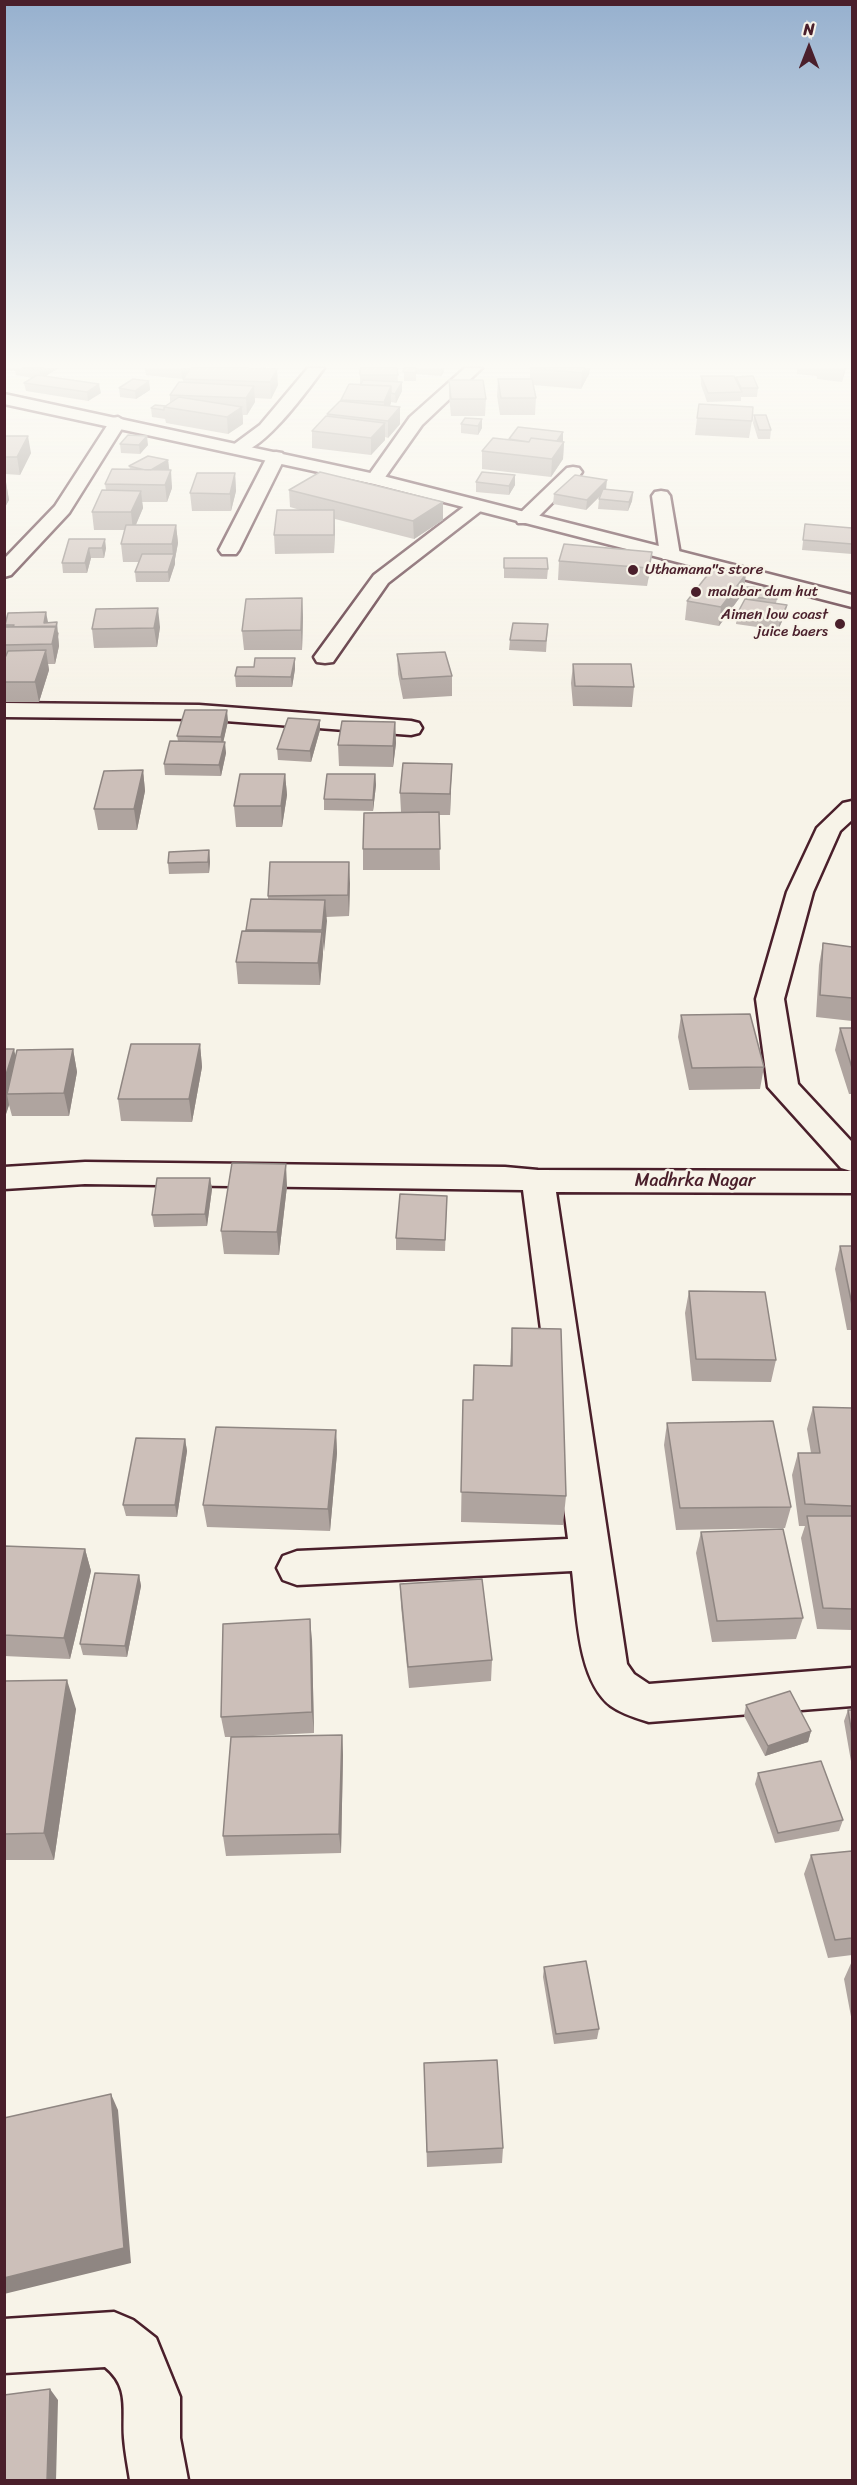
<!DOCTYPE html>
<html>
<head>
<meta charset="utf-8">
<style>
  body { margin:0 }
  #map { position:relative; width:857px; height:2485px; overflow:hidden; background:#f7f3e8; font-family:Sriracha,sans-serif }
  canvas { display:block }
  .frame { position:absolute; inset:0; border:6px solid #4a1f2b; pointer-events:none }
  .north { position:absolute; left:779px; top:18px; width:60px; height:60px; -webkit-text-stroke:4px #f7f3e8; paint-order:stroke; rotate:0deg; font-size:16px; font-weight:700; line-height:24px; text-align:center; color:#4a1f2b }
  .north::after { content:''; display:block; margin:auto; width:21px; height:27px; background:#4a1f2b; clip-path:polygon(50% 0,100% 100%,50% 72%,0 100%) }
</style>
</head>
<body>
<div id="map">
<canvas width="857" height="2485"></canvas>
<div class="frame"></div>
<div class="north">N</div>
</div>
<script>
const ctx = document.querySelector('canvas').getContext('2d');
ctx.lineJoin = 'round';
function trace(path, color, width, dash) { ctx.strokeStyle = color; ctx.lineWidth = width; ctx.lineCap = dash ? 'butt' : 'round'; ctx.setLineDash(dash || []); ctx.stroke(path); }
function fill(path, color) { ctx.fillStyle = color; ctx.fill(path, 'evenodd'); }
function label(font, color, halo, rows, align = 'center') {
  ctx.font = font + ' Sriracha,sans-serif'; ctx.lineWidth = 5; ctx.setLineDash([]); ctx.textBaseline = 'middle'; ctx.strokeStyle = halo; ctx.fillStyle = color; for (const [text, x, y, turn = 0] of rows) {
    ctx.save(); ctx.translate(x, y); ctx.rotate((+turn || 0) * Math.PI / 180); ctx.textAlign = isNaN(turn) ? turn : align; if (halo) ctx.strokeText(text, 0, 0); ctx.fillText(text, 0, 0); ctx.restore();
  }
}
const minor = new Path2D(`
  M308,368h16c-15,20 -65,91 -91,85l-3,-4 3,-4 27,-20z
  M465,368h17l-60,57 -41,58h-12l-3,-4 44,-62z
  M276,452l6,1 3,4 -46,93 -3,4h-14l-3,-4 48,-93 3,-4z
  M573,467l6,1 3,4 -3,4 -47,47h-14l-2,-4 2,-4 49,-47z
  M661,491l6,1 3,4 10,59 -3,4h-14l-3,-4 -8,-59 3,-4z
  M476,500l6,2 3,4 -3,4 -94,73 -55,79 -8,1 -8,-1 -3,-5 60,-82 96,-73z
  M4,703l195,2 212,16 8,2 3,5 -3,5 -8,2 -212,-16 -195,-2z
  M852,801v19l-12,11 -27,61 -29,107 14,85 54,58v51l-296,-1 71,472 7,10 15,10 203,-16v38l-203,16c-13,-4 -27,-8 -38,-16 -34,-26 -34,-96 -39,-135l-275,14 -14,-5 -6,-12 6,-12 14,-5 271,-12 -45,-349 -438,-6 -81,5v-22l81,-5 420,5 33,3 313,1 -10,-3 -73,-81 -12,-88 31,-107 30,-64 26,-25z
  M114,2312l19,8 23,18 24,59v41l8,42h-58c-2,-13 -5,-28 -6,-42 -2,-28 6,-51 -19,-71l-101,6v-54z`);
const secondary = new Path2D(`
  M118,417l8,5 -57,91 -58,62 -7,2v-18l51,-53 57,-88z`);
const primary = new Path2D(`
  M4,394l371,80 477,121v12l-478,-123 -370,-80z`);
trace(minor, '#4a1f2b', 5);
trace(secondary, '#4a1f2b', 5);
trace(primary, '#4a1f2b', 5);
fill(minor, '#f7f3e8');
fill(secondary, '#f7f3e8');
fill(primary, '#f7f3e8');
fill(new Path2D(`
  M4,368h55l-14,8 56,17 -13,8 -62,-10 -2,-8 8,-5 -16,-3 -1,-4 -11,-1z
  M145,368h122v1l11,16 -7,14 -16,-1v4l-8,13h-4v9l-15,10 -62,-11 -1,-4 -13,-2 -1,-9 15,-2 4,-3v-8l13,-13v-3l2,-2 -3,2 -36,-4z
  M360,368h37l1,14h4v9l-6,12 -5,-1 -1,4 10,1v17l-12,14 -3,-1v3l-14,15 -59,-7v-17l15,-15v-2l14,-13v-1l19,-15z
  M404,368h40v4l-3,4 -25,-2v7h-12z
  M530,368h60l-1,6 -8,15 -48,-4 3,13 -1,17h-35l-3,-19 1,-17h32z
  M797,368h49l-4,14 -25,-3v-3l-20,-2z
  M701,376l35,4v-3l22,11 -1,9h-16v4l-34,1 -6,-17z
  M449,380l37,19 -1,17h-34l-2,-20z
  M149,381l1,9 -14,9 -16,-2 -1,-9z
  M754,415l17,15 -1,9h-12l-5,-16z
  M697,418l55,3 -3,17 -54,-3z
  M482,419v9l-4,7 -17,-2v-9z
  M4,436l27,17 -11,22 -15,-1 1,7v1l3,18 -5,9z
  M509,439l54,2 1,1 -1,17 -12,18 -69,-8v-18z
  M120,444l28,1 -8,9 -19,-1z
  M168,460l4,28 -5,14h-25l1,6 -7,17h40l2,18 -3,16v5l-6,18h-33l-1,-10 4,-10h-16l-2,-18 4,-14h-31l-2,-18 14,-22 -1,-6 25,-15 -1,-3z
  M235,473l1,18 -5,20h-39l-2,-18z
  M515,475v10l-6,10 -33,-3v-10z
  M606,489l27,3 -1,9 -4,10 -30,-2 1,-10 2,-4 -15,15 -33,-6 1,-10z
  M289,490l154,12v18l-29,19 -79,-20 -1,34 -59,1 -1,-19 26,-25 -10,-3z
  M805,524l47,4v26l-50,-4z
  M69,539l37,9 -2,10h-13l-4,15h-24l-1,-10z
  M652,552l-5,34 -89,-6 1,-19z
  M504,558l44,11 -1,10 -43,-1z
  M746,574l-3,19 -24,33 -34,-6 2,-19z
  M747,587l30,12 -1,4 9,12 -7,15 -42,-6 1,-10 9,-15z
  M302,598l1,19 -1,33h-58l-2,-19z
  M48,623l11,10 -1,4 1,9 -4,18h-7l1,6 -10,32h-35l1,-77z
  M548,624l-2,28 -37,-2 1,-10z
  M160,627l-3,20 -63,1 -2,-19z
  M397,654l55,22v20l-49,3 -5,-25z
  M573,664l61,23 -2,20 -59,-1 -2,-23z
  M295,669l-3,18h-56l-1,-11z
  M228,721l-5,21 3,11 -5,23 -56,-1 -1,-11 14,-23 -1,-5z
  M395,722l1,21 -3,24 -54,-1 -1,-21z
  M320,730l-9,32 -33,-2 -1,-11z
  M143,770l2,21 -8,39h-39l-4,-21z
  M285,774l2,21 -5,32h-46l-2,-21z
  M375,774l1,11 -3,26 -49,-1v-11z
  M451,785l-1,30h-11l1,55h-77v-21l38,-37 -1,-19z
  M209,850l1,12 -1,11 -40,1 -1,-11z
  M350,883l-1,33 -23,1 -6,68 -82,-1 -2,-22 11,-31 4,-32h17v-3z
  M823,943l29,4v74l-36,-4 3,-52z
  M681,1015l83,52 -4,22 -71,1 -11,-53z
  M840,1028h12v66h-3l-14,-44z
  M200,1044l2,23 -10,55 -71,-1 -3,-22z
  M4,1049l12,7 57,-7 4,23 -8,44h-57l-3,-11 -5,15z
  M210,1178l2,11 -5,37 -53,1 -2,-12z
  M287,1186l-8,69 -55,-1 -3,-23z
  M447,1196l-2,55 -49,-1v-12z
  M840,1246h12v84h-5l-12,-61z
  M689,1291l87,69 -5,22 -79,-1 -7,-68z
  M512,1328l54,168 -3,29 -102,-3 2,-122h10l37,-34z
  M813,1407l39,1v222l-35,-1 -16,-91 4,-12h-6l-7,-51 6,-22h13l-4,-24z
  M667,1423l124,84 -6,21 -109,2 -12,-85z
  M336,1430l1,23 -7,78 -123,-4 -4,-22z
  M185,1439l2,12 -10,66 -51,-1 -3,-11z
  M701,1532l102,86 -7,21 -84,3 -16,-89z
  M4,1546l81,3 6,22 -21,88 -66,-3z
  M139,1575l2,11 -14,71 -44,-2 -3,-11z
  M400,1584l92,76 -1,21 -82,7 -8,-82z
  M312,1640l2,93 -81,4 109,-2 1,20 -2,98 -115,3 -3,-20 8,-99h-6l-4,-20z
  M4,1681l72,28 -22,151h-50z
  M746,1705l65,26 -3,11 -43,14 -21,-40z
  M848,1710h4v57l-8,-46z
  M758,1773l85,47 -4,11 -64,12 -20,-59z
  M852,1851v104l-24,3 -24,-84 7,-19z
  M852,1961v61l-8,-43z
  M544,1967l55,62 -2,10 -43,5 -11,-67z
  M424,2063l79,85 -1,15 -75,4z`), '#afa49f');
fill(new Path2D(`
  M44,368h15l-18,11 -2,-9z
  M181,368h13l-12,11z
  M441,368h3v4l-3,4z
  M585,368h5l-1,6 -8,15 1,-16z
  M844,368h2l-4,14z
  M277,369l1,16 -7,14 -1,-17z
  M149,381l1,9 -14,9 -1,-8z
  M402,382v9l-6,12 -1,-9z
  M99,384l2,9 -13,8 -1,-9z
  M254,386l1,16 -8,13 -1,-17z
  M391,386v17l-7,16v-17z
  M242,407l1,17 -15,10 -1,-17z
  M400,407v17l-12,14v-17z
  M482,419v9l-4,7v-9z
  M385,423v17l-14,15v-17z
  M563,432v9l-9,13v-9z
  M28,436l3,17 -11,22 -3,-18z
  M147,436l1,9 -8,9 -1,-9z
  M564,442l-1,17 -12,18 1,-18z
  M168,460l1,10 -19,1z
  M171,470l1,18 -5,14 -2,-17z
  M235,473l1,18 -5,20 -1,-17z
  M515,475v10l-6,10v-9z
  M607,480l-1,10 -20,20 1,-10z
  M6,482l3,18 -5,9v-23z
  M141,491l2,17 -10,23 -2,-19z
  M633,492l-1,9 -4,10 1,-9z
  M443,502v18l-29,19 -1,-18z
  M334,510l1,18 -1,25z
  M176,525l2,18 -3,16v5l-6,18 -1,-10 5,-15 -1,-13z
  M105,539l1,9 -2,10 -2,-10z
  M89,548l2,10 -4,15 -2,-10z
  M652,552l-2,18 -3,16 2,-18z
  M746,574l-3,19 -24,33 2,-19z
  M302,598l1,19 -1,33 -1,-20z
  M787,605l-2,10 -7,15 2,-10z
  M158,608l2,19 -3,20 -3,-19z
  M46,612l2,10 -3,11 -1,-10z
  M57,622l2,24 -4,18 -3,-20z
  M46,650l3,20 -10,32 -4,-20z
  M295,658v11l-3,18 -1,-10z
  M227,710l1,11 -6,27 -1,-11z
  M320,720v10l-9,32 -1,-11z
  M395,722l1,21 -3,24v-21z
  M225,742l1,11 -5,23 -2,-11z
  M452,764l-1,21 -1,30v-21z
  M143,770l2,21 -8,39 -3,-21z
  M285,774l2,21 -5,32 -1,-21z
  M375,774l1,11 -3,26v-11z
  M209,850l1,12 -1,11 -1,-11z
  M349,862l1,21 -1,33 -1,-21z
  M325,900l2,21 -3,31 -2,-22z
  M322,932l1,22 -3,31 -2,-22z
  M200,1044l2,23 -10,55 -3,-23z
  M14,1049l5,23 -12,22 2,11 -5,15v-39z
  M73,1049l4,23 -8,44 -5,-23z
  M286,1164l1,22 -8,69 -2,-23z
  M210,1178l2,11 -5,37 -2,-12z
  M336,1430l1,23 -7,78 -2,-22z
  M185,1439l2,12 -10,66 -2,-12z
  M85,1549l6,22 -21,88 -6,-21z
  M139,1575l2,11 -14,71 -2,-11z
  M310,1619l2,21 2,93 -2,-21z
  M67,1680l9,29 -22,151 -10,-27z
  M811,1731l-3,11 -43,14 3,-10z
  M342,1735l1,20 -2,98 -2,-19z
  M111,2094l7,16 13,153 -127,31v-16z
  M50,2389l8,11 -2,81h-9z`), '#8f8682');
const building = new Path2D(`
  M22,368h22l-5,2z
  M191,368h57l29,1 -7,13 -87,-3z
  M360,368h37l1,7h-38z
  M404,368h12v5l-13,-1z
  M530,368h55l-3,5z
  M37,375l62,9 -12,8 -63,-9z
  M701,376h33l8,16 -34,1z
  M753,376l5,12h-17l-5,-11z
  M133,379l16,2 -14,10 -16,-3z
  M498,379h34l4,19h-35z
  M363,380l39,2 -7,12 -4,-1v-7l-31,-1z
  M449,380h34l3,19h-35z
  M179,382l75,4 -8,12 -76,-3z
  M349,384l42,2 -7,16 -43,-2z
  M179,397l63,10 -15,10 -63,-10z
  M340,401l60,6 -12,14 -61,-7z
  M699,404l54,3 -1,14 -55,-3z
  M155,405l11,1 -2,1v3l-13,-2z
  M754,415h12l5,15h-12z
  M326,416l59,7 -14,15 -59,-7z
  M465,418l17,1 -4,7 -17,-2z
  M518,427l45,5 -6,9 -26,-3 -2,4 -20,-3z
  M128,435l19,1 -8,9 -19,-1z
  M4,436h24l-11,21h-13z
  M493,438l36,4 2,-4 33,4 -12,17 -70,-8z
  M148,456l20,4 -17,10h-6l-16,-4z
  M112,469l59,1 -6,15 -60,-1z
  M320,472l123,30 -30,19 -124,-31z
  M482,472l33,3 -6,11 -33,-4z
  M197,473h38l-5,21 -40,-1z
  M575,475l32,5 -20,20 -33,-6z
  M603,489l30,3 -4,10 -30,-3z
  M102,490l39,1 -10,21h-39z
  M277,510h57v25h-60z
  M805,524l47,4v16l-49,-4z
  M126,525h50l-4,19h-51z
  M69,539h36l-3,9h-13l-4,15h-23z
  M564,544l88,8 -3,16 -90,-7z
  M142,554h32l-6,18h-33z
  M504,558h43l1,11 -44,-1z
  M713,568l33,6 -25,33 -34,-6z
  M747,587l30,2v10l-30,-2z
  M302,598l-1,32 -59,1 4,-32z
  M745,599l42,6 -7,15 -43,-6z
  M158,608l-4,20 -62,1 4,-20z
  M46,612l-2,11 13,-1 -1,5h-43l1,-2h-9l3,-12z
  M513,623l35,1 -2,17 -36,-1z
  M56,626l-4,18 -48,1v-18z
  M46,650l-11,32h-31v-22l4,-9z
  M445,652l7,24 -50,3 -5,-25z
  M255,658h40l-4,19 -56,-1 2,-9h17z
  M573,664h58l3,23 -59,-1z
  M185,710h42l-6,27 -44,-1z
  M288,718l32,2 -10,31 -33,-2z
  M342,721l53,1 -2,24 -55,-1z
  M170,741l55,1 -6,23 -55,-1z
  M403,763l49,1 -2,30 -50,-1z
  M143,770l-9,39h-40l10,-38z
  M240,774h45l-4,32h-47z
  M327,774h48l-2,26 -49,-1z
  M439,812l1,37h-77l1,-36z
  M209,850l-1,12 -40,1 1,-11z
  M270,862h79l-1,33 -80,1z
  M251,899l74,1 -3,30h-76z
  M242,931l80,1 -4,31 -82,-1z
  M823,943l29,4v51l-32,-3z
  M750,1014l14,53 -72,1 -11,-53z
  M840,1028h12v40z
  M131,1044h69l-11,55h-71z
  M4,1049h10l-10,32z
  M73,1049l-9,44 -57,1 10,-44z
  M232,1163l54,1 -9,68 -56,-1z
  M157,1178h53l-5,36 -53,1z
  M400,1194l47,2 -2,44 -49,-2z
  M840,1246h12v59z
  M689,1291l76,1 11,68 -80,-1z
  M512,1328l49,1 5,167 -105,-4 2,-92h10l1,-35 38,1z
  M813,1407l39,1v98l-47,-2 -7,-51h22z
  M773,1421l18,86 -111,1 -13,-85z
  M216,1427l120,3 -8,79 -125,-4z
  M136,1438l49,1 -10,66h-52z
  M807,1516h45v93l-29,-1z
  M783,1529l20,89 -86,3 -16,-89z
  M4,1546l81,3 -21,89 -60,-3z
  M95,1573l44,2 -14,71 -45,-2z
  M482,1579l10,81 -84,7 -8,-83z
  M310,1619l2,93 -91,5 2,-93z
  M67,1680l-23,153 -40,1v-153z
  M790,1691l21,40 -43,15 -22,-41z
  M848,1710h4v24z
  M342,1735l-3,99 -116,2 8,-99z
  M821,1761l22,59 -65,13 -20,-60z
  M852,1851v87l-17,2 -24,-85z
  M586,1961l13,68 -43,5 -12,-67z
  M497,2060l6,88 -76,4 -3,-89z
  M111,2094l13,154 -120,30v-160z
  M50,2389l-3,92h-43v-86z`);
fill(building, '#ccbfb9');
trace(building, '#8f8682', 1.5);
const sky = ctx.createLinearGradient(0, 0, 0, 716);
sky.addColorStop(0, '#96b0ce');
sky.addColorStop(0.51, '#fbfaf5');
sky.addColorStop(1, '#fbfaf500');
ctx.fillStyle = sky;
ctx.fillRect(0, 0, 857, 716);
for (const [x, y, r, color] of [
  [633,570,6,"#4a1f2b"],
  [696,592,6,"#4a1f2b"],
  [840,624,6,"#4a1f2b"]
]) { const dot = new Path2D(); dot.arc(x, y, r, 0, 2 * Math.PI); ctx.fillStyle = color; ctx.fill(dot); trace(dot, '#f7f3e8', 2); }
label('15px', '#4a1f2b', '#f7f3e8', [
  ["Uthamana\"s store",645,570],
  ["malabar dum hut",708,592],
  ["Aimen low coast",828,615,"right"],
  ["juice baers",828,632,"right"]
], 'left');
label('18px', '#4a1f2b', '#f7f3e8', [
  ["Madhrka Nagar",695,1181]
]);
</script>
</body>
</html>
